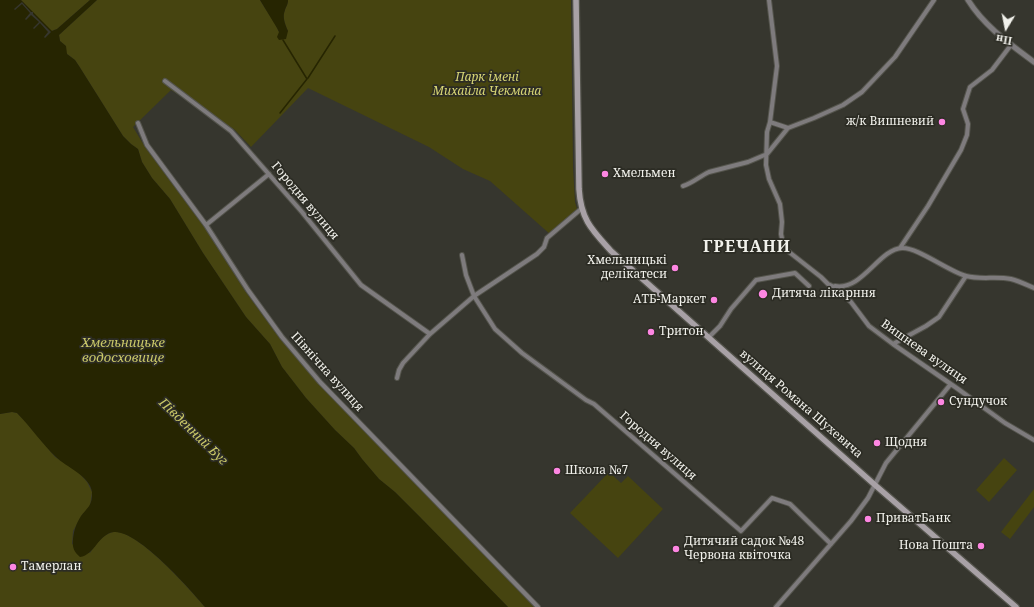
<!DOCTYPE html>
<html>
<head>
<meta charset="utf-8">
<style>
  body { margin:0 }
  #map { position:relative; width:1034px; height:607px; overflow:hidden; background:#36362e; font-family:"Noto Serif",serif }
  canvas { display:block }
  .north { position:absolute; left:986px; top:8px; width:40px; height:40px; -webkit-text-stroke:3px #2c2c24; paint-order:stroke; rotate:190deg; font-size:11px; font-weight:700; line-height:16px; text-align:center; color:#f1f1eb }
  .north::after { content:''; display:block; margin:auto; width:14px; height:18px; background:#f1f1eb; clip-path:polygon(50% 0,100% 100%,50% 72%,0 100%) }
</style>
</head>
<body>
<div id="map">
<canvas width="1034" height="607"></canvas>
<div class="north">Пн</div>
</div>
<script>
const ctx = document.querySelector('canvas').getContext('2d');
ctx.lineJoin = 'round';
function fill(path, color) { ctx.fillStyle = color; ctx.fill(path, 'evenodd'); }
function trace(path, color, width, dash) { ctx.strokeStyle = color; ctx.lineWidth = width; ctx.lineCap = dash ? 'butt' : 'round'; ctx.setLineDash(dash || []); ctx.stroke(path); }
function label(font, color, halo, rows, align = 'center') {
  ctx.font = font + ' "Noto Serif",serif'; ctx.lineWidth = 3.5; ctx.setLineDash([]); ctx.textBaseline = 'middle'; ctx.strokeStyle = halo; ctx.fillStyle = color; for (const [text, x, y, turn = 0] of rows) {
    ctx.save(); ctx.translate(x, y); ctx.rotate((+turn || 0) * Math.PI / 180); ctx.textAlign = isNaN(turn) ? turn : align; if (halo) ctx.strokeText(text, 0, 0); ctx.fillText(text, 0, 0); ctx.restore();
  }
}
fill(new Path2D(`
  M21,0h69l-33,29 -6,2z
  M97,0h163c6,11 14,20 19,32l9,-1c-3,-7 -6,-14 -3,-21 1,-4 3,-5 3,-10h283l2,168 2,34 3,10 -27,23 -61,-54 -27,-12 -34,-22 -121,-59 -57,59 -17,-18 -63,-39 -38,37 12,20 59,80 41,64 35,48 38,44 216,224h-26l-88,-90 -25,-25 -16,-13 -17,-20 -8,-11 -19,-18 -29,-32 -24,-31 -12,-23 -24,-27 -43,-64 -33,-54 -18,-21 -10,-16 -4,-13 -7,-5 -8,-8 -44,-70 -4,-6 -9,-7v-7l-6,-5 -1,-6z
  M12,412l5,1 7,7 31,37 22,14 10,11 5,10 -2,14 -8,9 -9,16 -1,13 18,9c5,-8 13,-19 23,-21 23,-4 77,58 92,75h-205v-193z
  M1004,458l13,12 -28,32 -13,-12z
  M609,472l12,11 7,-7 35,33 -45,49 -48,-45z
  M1034,489v18l-24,32 -9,-7z`), '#464410');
fill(new Path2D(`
  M0,0h21l31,31 5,-2 33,-29h7l-38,35 1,6 6,5 1,8 8,6 4,6 44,70 8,8 7,5 4,13 10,16 18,21 33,54 43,64 24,27 12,23 24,31 29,32 19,18 8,11 17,20 16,13 25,25 88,90h-303c-15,-18 -67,-77 -91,-75 -16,2 -19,23 -34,25 -6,-5 -8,-10 -7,-18 1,-9 3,-15 8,-23 6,-8 12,-11 11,-24 -2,-16 -26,-25 -36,-35 -14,-13 -25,-30 -39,-44l-5,-1 -12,2z
  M260,0h28c0,5 -2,6 -3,10 -3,7 0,14 3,21l-2,8 -7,1 -2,-3 2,-5 -2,-4z`), '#262501');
fill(new Path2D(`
  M22,2l9,10h2v2l18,18 -6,6 -1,-1 4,-5 -8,-9 -6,6 -1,-1 6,-6 -8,-7 -5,5 -1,-1 5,-6 -8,-9 -7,6 -1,-1z`), '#36362e');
trace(new Path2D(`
  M308,78l27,-42
  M280,113l27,-34 -24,-39`), '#262501', 1.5);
const minor = new Path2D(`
  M769,0l8,66 -7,56 -3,10 -1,33 3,14 11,25 2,18 -1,12 3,14 37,29 7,7 8,4 15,14 18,24 24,18 65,45 47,34 29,17
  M165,81l66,50 71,81 59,73 69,49
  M770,122l18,6
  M138,123l9,22 59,80 42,65 34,47 38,45 218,225
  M683,186c10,-3 17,-10 26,-14l39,-10 19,-8 21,-26 26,-10 29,-13 19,-13 33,-35 39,-57
  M206,225l63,-51
  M900,248l28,-42 33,-56 6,-15 1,-11 -5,-15 7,-22 22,-17 19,-25
  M462,255l4,20 8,21 21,33 27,24 64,47 8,4 147,127 31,-33 18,6 41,40
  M835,286c27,5 44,-37 67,-38 15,-1 46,23 64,28 14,4 30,0 45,3 8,2 16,6 23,9
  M709,337l11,-11 11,-17 25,-29 39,-7 14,13
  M893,344l33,-18 13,-9 27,-41
  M397,378l2,-8 4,-7 27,-29 44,-38 63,-42 7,-7 3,-9 34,-29
  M776,607l75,-86 17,-23 18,-35 64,-78`);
const tertiary = new Path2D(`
  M968,0c16,26 42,44 66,62`);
const secondary = new Path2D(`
  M576,0l3,189c2,31 13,41 32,62l264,234 141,122`);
trace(minor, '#54544c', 6);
trace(tertiary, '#54544c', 7);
trace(secondary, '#54544c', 8);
trace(minor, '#7e7b7d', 4);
trace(tertiary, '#7e7b7d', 5);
trace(secondary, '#a8a1a6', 5.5);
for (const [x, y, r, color] of [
  [942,122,4,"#fd86e2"],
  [605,174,4,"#fd86e2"],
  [675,268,4,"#fd86e2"],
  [763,294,5,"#fd86e2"],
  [714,300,4,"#fd86e2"],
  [651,332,4,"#fd86e2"],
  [941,402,4,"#fd86e2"],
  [877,443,4,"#fd86e2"],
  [557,471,4,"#fd86e2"],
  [868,519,4,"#fd86e2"],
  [981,546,4,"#fd86e2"],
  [676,549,4,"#fd86e2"],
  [13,567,4,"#fd86e2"]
]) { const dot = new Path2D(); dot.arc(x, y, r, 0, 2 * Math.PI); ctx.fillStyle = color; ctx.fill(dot); trace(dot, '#2c2c24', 1.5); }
label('italic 12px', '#d7d574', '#2c2c24', [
  ["Парк імені",487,78],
  ["Михайла Чекмана",487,92]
]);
label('12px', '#f1f1eb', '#2c2c24', [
  ["ж/к Вишневий",934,122,"right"],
  ["Хмельмен",613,174],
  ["Хмельницькі",667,261,"right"],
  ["делікатеси",667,275,"right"],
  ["Дитяча лікарння",772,294],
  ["АТБ-Маркет",706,300,"right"],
  ["Тритон",659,332],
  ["Сундучок",949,402],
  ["Щодня",885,443],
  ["Школа №7",565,471],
  ["ПриватБанк",876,519],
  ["Дитячий садок №48",684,542],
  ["Червона квіточка",684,556],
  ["Нова Пошта",973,546,"right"],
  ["Тамерлан",21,567]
], 'left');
label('12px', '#f1f1eb', '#2c2c24', [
  ["Городня вулиця",305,201,50],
  ["Вишнева вулиця",924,352,35],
  ["Північна вулиця",327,372,48],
  ["вулиця Романа Шухевича",801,404,41],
  ["Городня вулиця",658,446,41]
]);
label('italic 13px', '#cac868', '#2c2c24', [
  ["Хмельницьке",123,343],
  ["водосховище",123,358],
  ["Південний Буг",193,432,44]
]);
ctx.letterSpacing = '1px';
label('bold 16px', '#f1f1eb', '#2c2c24', [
  ["ГРЕЧАНИ",747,247]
]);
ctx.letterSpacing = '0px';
</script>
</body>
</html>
